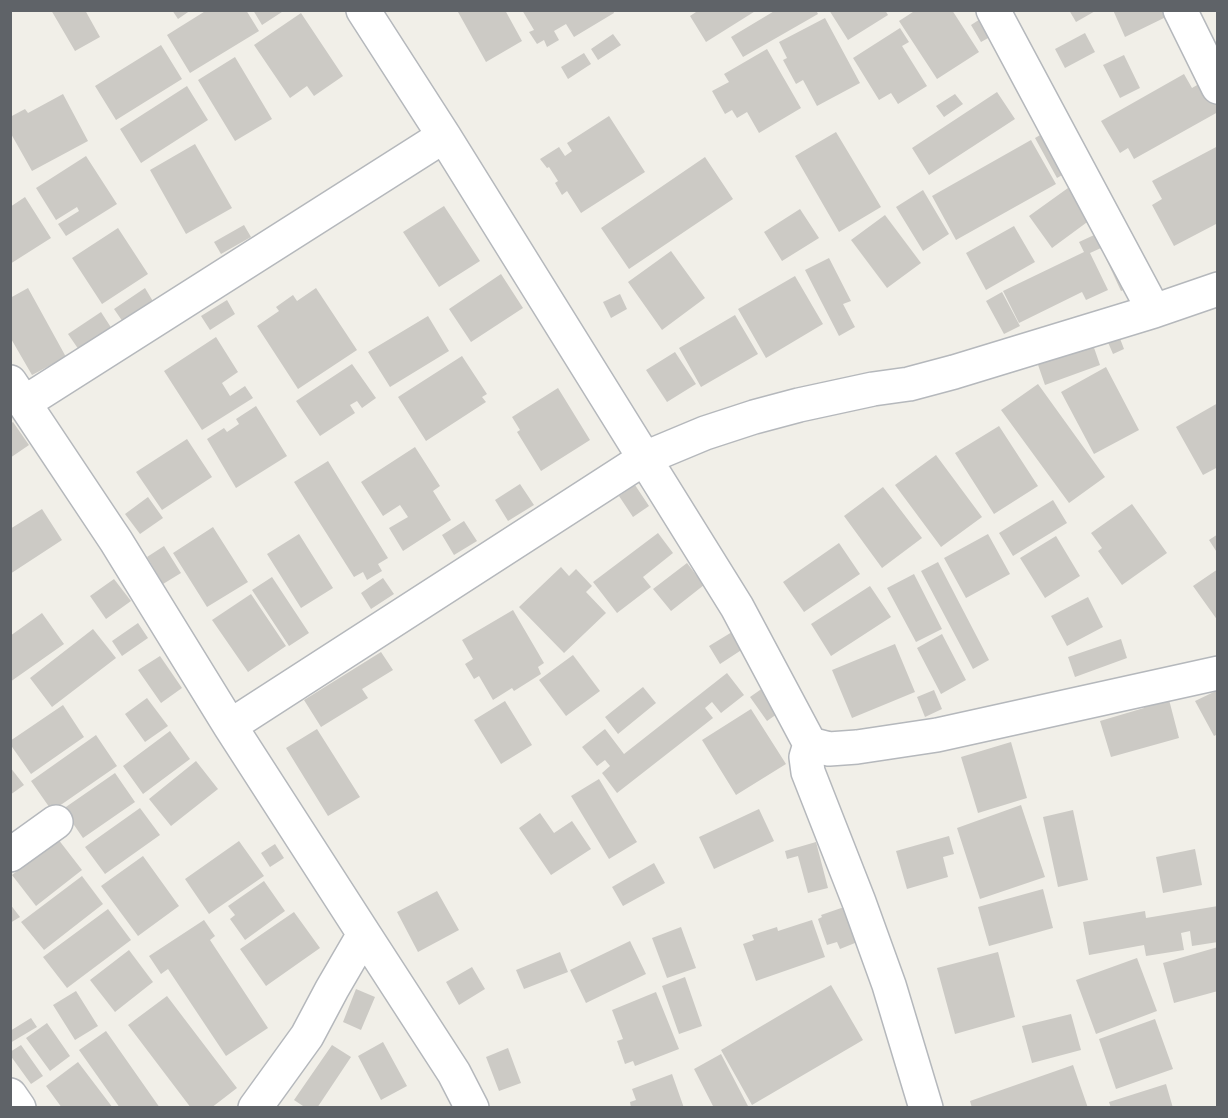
<!DOCTYPE html>
<html>
<head>
<meta charset="utf-8">
<style>
	body { margin:0 }
	#map { position:relative; width:1228px; height:1118px; overflow:hidden; background:#f1efe8; font-family:Jost,sans-serif }
	canvas { display:block }
	.frame { position:absolute; inset:0; border:12px solid #5f6368; pointer-events:none }
</style>
</head>
<body>
<div id="map">
<canvas width="1228" height="1118"></canvas>
<div class="frame"></div>
</div>
<script>
const ctx = document.querySelector('canvas').getContext('2d');
ctx.lineJoin = 'round';
function fillPath(path, color) { ctx.fillStyle = color; ctx.fill(path, 'evenodd'); }
const poly = rows => new Path2D(rows.map(r => 'M' + r).join(''));
function strokePath(path, color, width, dash) { ctx.strokeStyle = color; ctx.lineWidth = width; ctx.lineCap = dash ? 'butt' : 'round'; ctx.setLineDash(dash || []); ctx.stroke(path); }
const building = poly([
	[51,10,85,10,100,37,75,51],
	[172,10,191,10,178,19],
	[207,10,246,10,259,31,190,73,167,35],
	[253,10,285,10,262,25],
	[461,10,505,10,522,41,486,62,458,12],
	[522,10,613,10,614,13,574,37,566,24,554,31,559,40,547,47,544,40,537,44,529,32,534,30],
	[699,10,757,10,706,42,690,16],
	[776,10,816,10,818,14,743,57,731,37],
	[829,10,885,10,888,15,848,40],
	[916,10,952,10,979,52,937,79,899,21],
	[1069,10,1097,10,1076,22],
	[1113,10,1163,10,1166,17,1125,37],
	[301,13,343,76,314,96,307,86,290,98,254,45],
	[988,14,999,32,981,42,971,25],
	[825,18,860,83,817,106,803,80,796,84,783,60,787,58,779,42],
	[900,28,909,42,902,46,927,86,898,104,891,93,879,100,853,58],
	[1085,33,1095,52,1065,68,1055,49],
	[613,34,621,45,598,60,591,49],
	[161,45,182,79,116,120,95,86],
	[767,49,801,108,759,133,747,112,737,118,732,110,725,114,712,91,729,82,724,74],
	[584,53,591,64,568,79,561,67],
	[1124,55,1140,88,1120,98,1103,65],
	[235,57,272,119,235,141,198,80],
	[1184,74,1192,88,1204,81,1218,104,1218,112,1134,159,1128,148,1120,153,1101,121],
	[187,86,208,120,141,163,120,129],
	[997,92,1015,119,929,175,912,148],
	[63,94,88,141,32,171,10,132,10,117,25,109,28,113],
	[955,94,963,104,944,117,936,106],
	[609,116,645,172,581,213,567,191,562,195,555,183,558,181,549,167,547,168,540,159,559,147,565,156,572,151,567,143],
	[1049,130,1071,170,1057,178,1035,138],
	[836,132,881,207,839,232,795,156],
	[1031,140,1056,184,956,240,932,196],
	[195,144,232,208,186,234,150,170],
	[1218,146,1218,223,1174,246,1152,205,1162,199,1152,181],
	[86,156,117,204,66,236,58,224,79,211,77,207,56,220,36,188],
	[705,157,733,199,629,269,601,228],
	[1068,188,1090,220,1052,248,1029,216],
	[923,190,949,234,923,251,896,207],
	[25,197,51,238,10,264,10,207],
	[444,206,480,261,439,287,403,232],
	[800,209,819,238,782,261,764,232],
	[885,215,921,263,887,288,851,240],
	[244,225,251,237,221,254,214,242],
	[1014,226,1035,262,986,290,966,253],
	[118,228,148,274,102,304,72,258],
	[1105,230,1132,286,1121,291,1101,248,1090,253,1108,290,1086,300,1082,292,1019,323,1003,291,1084,252,1079,242],
	[671,251,705,298,662,330,628,282],
	[829,258,851,301,843,304,855,327,839,336,805,270],
	[501,274,523,308,471,342,449,309],
	[795,276,823,324,766,358,738,309],
	[28,288,66,357,32,375,10,337,10,298],
	[145,288,154,303,123,322,114,309],
	[316,288,357,350,298,389,257,326,279,311,276,307,293,295,297,301],
	[1002,292,1020,326,1004,334,986,301],
	[620,294,627,309,611,318,603,302],
	[227,300,235,314,210,330,201,316],
	[101,312,112,329,79,350,68,334],
	[735,315,758,354,701,387,679,348],
	[428,316,449,351,390,387,368,352],
	[1116,328,1124,349,1113,354,1104,333],
	[216,337,238,372,222,383,230,396,245,386,253,398,202,430,164,371],
	[1091,339,1100,365,1045,385,1036,359],
	[675,352,696,384,667,402,646,370],
	[462,356,487,394,482,397,486,402,426,441,398,397],
	[352,364,376,398,362,408,357,401,350,405,355,413,320,436,296,401],
	[1106,367,1139,430,1094,454,1061,392],
	[1038,384,1105,477,1069,503,1001,410],
	[558,388,590,440,541,471,517,432,520,430,512,417],
	[1218,403,1218,467,1203,475,1176,427],
	[256,406,287,456,236,488,207,439,224,428,227,432,239,424,236,419],
	[13,422,29,445,10,458,10,424],
	[999,426,1038,486,994,514,955,453],
	[187,439,212,477,162,510,136,472],
	[415,447,440,486,433,491,451,520,403,551,389,528,408,517,400,505,383,516,361,482],
	[936,455,982,517,941,547,895,485],
	[328,461,388,558,378,564,382,571,367,580,363,572,354,577,294,482],
	[520,484,534,505,508,521,495,500],
	[635,485,649,506,633,517,619,496],
	[883,487,922,538,882,568,844,516],
	[148,497,163,518,140,534,125,514],
	[1053,500,1067,523,1013,556,999,533],
	[1132,504,1167,553,1122,585,1098,551,1102,548,1091,533],
	[42,509,62,540,10,574,10,529],
	[464,521,477,541,454,555,442,535],
	[213,527,248,582,207,607,173,553],
	[658,533,673,553,643,577,651,587,617,613,593,582],
	[299,534,333,588,301,608,267,554],
	[988,534,1010,574,966,598,944,558],
	[1218,534,1218,554,1209,540],
	[1056,536,1080,576,1045,598,1020,558],
	[839,543,860,574,804,612,783,582],
	[164,546,181,573,163,584,147,557],
	[938,562,989,660,973,669,921,571],
	[687,563,704,585,671,611,653,589],
	[561,567,569,576,576,569,592,586,586,592,606,613,564,653,519,607],
	[1218,569,1218,621,1193,586],
	[914,574,942,629,916,642,887,588],
	[272,577,309,633,289,646,252,590],
	[383,578,394,594,371,609,361,593],
	[114,579,131,601,106,619,90,596],
	[870,586,891,617,831,656,811,624],
	[251,594,286,646,248,672,212,620],
	[1088,597,1103,627,1067,646,1051,616],
	[513,610,544,663,538,667,541,674,514,691,512,688,493,700,479,676,474,679,465,664,473,659,462,640],
	[42,613,64,644,10,682,10,636],
	[138,623,148,638,122,656,112,641],
	[93,629,116,658,52,707,30,678],
	[732,632,743,649,720,664,709,646],
	[942,634,966,680,941,694,917,648],
	[1121,639,1127,658,1075,677,1068,657],
	[895,644,915,692,852,718,832,670],
	[381,652,393,670,362,689,368,698,321,727,304,700],
	[573,655,600,691,566,716,539,680],
	[160,656,182,688,161,703,138,670],
	[727,673,744,695,721,713,712,702,705,708,713,718,617,793,602,773,610,766,605,760,597,766,582,747,605,729,624,754],
	[770,683,787,707,767,721,750,697],
	[643,687,656,703,618,734,605,717],
	[934,690,942,709,925,717,917,697],
	[1218,690,1218,734,1214,736,1195,701],
	[1167,692,1179,738,1111,757,1100,721,1144,708,1141,699],
	[147,698,168,726,145,742,125,714],
	[505,701,532,745,501,764,474,720],
	[63,705,84,737,31,774,10,744,10,741],
	[751,709,786,764,736,795,702,740],
	[317,729,360,797,328,816,286,748],
	[170,731,190,759,143,794,123,766],
	[96,735,117,766,52,811,31,781],
	[1011,742,1027,798,978,813,961,757],
	[196,761,218,789,171,826,149,799],
	[10,767,24,785,10,795],
	[115,773,135,802,83,838,63,809],
	[599,779,637,842,609,859,571,796],
	[1021,805,1045,877,980,899,957,828],
	[140,808,160,835,105,874,85,847],
	[759,809,774,841,714,869,699,837],
	[1073,810,1088,880,1058,887,1043,817],
	[540,813,554,833,572,821,591,849,551,875,519,828],
	[949,836,954,854,943,857,948,877,907,889,896,851],
	[58,839,82,870,36,906,12,875],
	[239,841,264,876,209,914,185,879],
	[816,842,828,888,808,893,798,856,787,859,785,851],
	[275,844,284,858,270,867,261,853],
	[1195,849,1202,885,1163,893,1156,857],
	[143,856,179,906,138,936,101,886],
	[654,863,665,883,623,906,612,887],
	[82,876,103,904,44,950,21,922],
	[264,881,285,911,245,940,230,919,235,915,228,906],
	[1043,889,1053,928,989,946,978,907],
	[437,891,459,930,418,952,397,912],
	[10,904,20,917,10,923],
	[847,906,860,941,840,949,837,942,827,945,818,919,822,917,821,915],
	[1218,906,1218,942,1192,946,1190,931,1181,933,1184,950,1146,956,1144,945,1089,955,1083,922,1145,911,1146,918],
	[108,909,131,940,67,988,43,957],
	[294,912,320,948,266,986,240,949],
	[204,920,215,936,210,940,268,1028,226,1056,168,969,161,974,149,956],
	[812,920,825,957,756,981,743,944,754,940,752,935,777,927,778,931],
	[681,927,696,968,667,978,652,938],
	[630,941,646,974,586,1003,570,970],
	[1218,947,1218,991,1174,1003,1163,963],
	[129,950,153,982,115,1012,90,980],
	[560,952,568,972,524,989,516,970],
	[998,952,1015,1017,955,1034,937,968],
	[1137,958,1157,1011,1096,1034,1076,980],
	[472,967,485,989,459,1005,446,982],
	[685,977,702,1026,679,1034,662,986],
	[831,985,863,1040,752,1105,721,1050],
	[356,989,375,997,361,1030,343,1022],
	[76,991,98,1026,75,1040,53,1005],
	[656,992,679,1049,635,1066,633,1061,625,1064,617,1041,623,1039,612,1010],
	[167,996,237,1088,211,1108,191,1108,128,1025],
	[1071,1014,1081,1050,1032,1063,1022,1026],
	[31,1018,37,1027,10,1043,10,1031],
	[1155,1019,1173,1069,1116,1089,1099,1039],
	[47,1023,70,1056,50,1071,26,1038],
	[106,1031,160,1108,120,1108,79,1050],
	[383,1042,407,1086,381,1100,358,1056],
	[21,1045,43,1076,31,1084,10,1055,10,1052],
	[332,1045,351,1057,317,1108,306,1108,294,1100],
	[508,1048,521,1083,499,1091,486,1057],
	[721,1054,749,1108,714,1108,694,1069],
	[78,1062,113,1108,62,1108,46,1086],
	[1073,1065,1088,1108,972,1108,970,1101],
	[672,1074,684,1108,631,1108,630,1102,636,1100,632,1089],
	[1166,1084,1173,1108,1111,1108,1109,1102]
]);
const minor = poly([
	[363,10,444,136,737,607,810,744,829,749,857,747,937,735,1218,673],
	[993,10,1154,311],
	[1180,10,1218,87],
	[10,382,116,541,230,726,364,934,332,989,307,1036,255,1108],
	[24,403,444,136],
	[230,726,645,458,705,433,754,417,799,405,873,389,909,384,954,372,1154,311,1218,289],
	[810,744,806,757,808,772,859,902,889,985,926,1108],
	[10,855,56,822],
	[364,934,454,1073,472,1108],
	[10,1095,19,1108]
]);
fillPath(building, '#cccac5');
strokePath(minor, '#b5b8bc', 36);
strokePath(minor, '#fff', 33);
</script>
</body>
</html>
